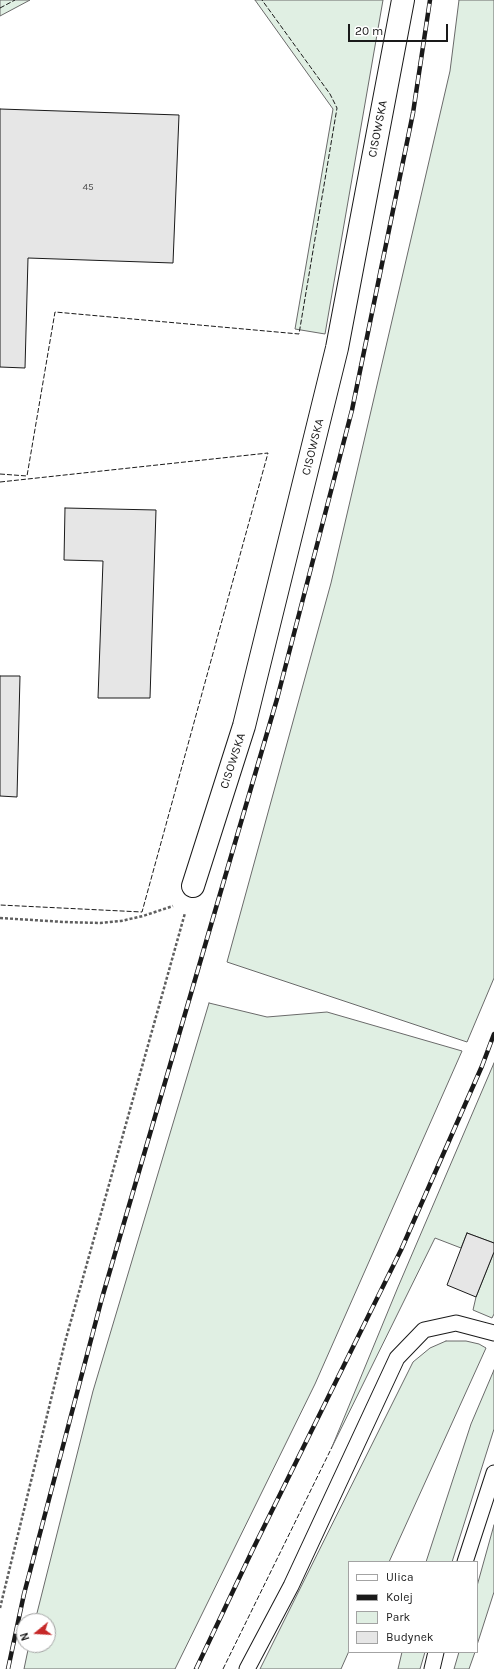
<!DOCTYPE html>
<html>
<head>
<meta charset="utf-8">
<style>
	body { margin:0 }
	#map { position:relative; width:494px; height:1669px; overflow:hidden; background:#fff; font-family:Karla,sans-serif }
	canvas { display:block }
	.legend { position:absolute; left:348px; top:1561px; width:130px; height:92px; box-sizing:border-box; background:#fff; border:1px solid #a3a3a3; margin:0; padding:5px 7px; list-style:none; font-size:12px; color:#1a1a1a }
	.legend li { display:flex; align-items:center; gap:8px; height:20px }
	.legend b { width:20px; border:1px solid #a3a3a3 }
	.north { position:absolute; left:16px; top:1613px; width:40px; height:40px; box-sizing:border-box; background:#fff; border:1px solid #a3a3a3; border-radius:50%; rotate:252deg; font-size:11px; font-weight:700; line-height:16px; text-align:center; color:#1a1a1a }
	.north::after { content:''; display:block; margin:auto; width:14px; height:18px; background:#c62828; clip-path:polygon(50% 0,100% 100%,50% 72%,0 100%) }
	.scale { position:absolute; left:348px; top:24px; width:100px; height:18px; box-sizing:border-box; border:2px solid #1a1a1a; border-top:0; padding-left:5px; font-size:12px; line-height:14px; white-space:nowrap; color:#1a1a1a; -webkit-text-stroke:3px #fff; paint-order:stroke }
</style>
</head>
<body>
<div id="map">
<canvas width="494" height="1669"></canvas>
<ul class="legend">
<li><b style="height:5px;background:#fff"></b>Ulica</li>
<li><b style="height:5px;background:#1a1a1a"></b>Kolej</li>
<li><b style="height:11px;background:#e0efe3"></b>Park</li>
<li><b style="height:11px;background:#e6e6e6"></b>Budynek</li>
</ul>
<div class="north">N</div>
<div class="scale">20 m</div>
</div>
<script>
const ctx = document.querySelector('canvas').getContext('2d');
ctx.lineJoin = 'round';
function fillPath(path, color) { ctx.fillStyle = color; ctx.fill(path, 'evenodd'); }
const poly = rows => new Path2D(rows.map(r => 'M' + r).join(''));
function strokePath(path, color, width, dash) { ctx.strokeStyle = color; ctx.lineWidth = width; ctx.lineCap = dash ? 'butt' : 'round'; ctx.setLineDash(dash || []); ctx.stroke(path); }
function write(font, color, halo, rows, align = 'center') {
  ctx.font = font + ' Karla,sans-serif'; ctx.lineWidth = 3; ctx.setLineDash([]); ctx.textBaseline = 'middle'; ctx.strokeStyle = halo; ctx.fillStyle = color; for (const [text, x, y, turn = 0] of rows) {
    ctx.save(); ctx.translate(x, y); ctx.rotate((+turn || 0) * Math.PI / 180); ctx.textAlign = isNaN(turn) ? turn : align; if (halo) ctx.strokeText(text, 0, 0); ctx.fillText(text, 0, 0); ctx.restore();
  }
}
const green = poly([
	[0,0,30,0,0,16,0,0],
	[255,0,383,0,325,334,295,329,333,109,255,0],
	[459,0,494,0,494,978,467,1042,227,962,331,583,450,71,459,0],
	[209,1003,267,1017,327,1012,462,1051,315,1384,175,1669,24,1669,29,1645,48,1645,48,1621,35,1621,93,1391,209,1003],
	[494,1063,494,1243,467,1233,461,1248,435,1238,332,1447,398,1287,494,1063],
	[494,1252,494,1314,492,1318,473,1310,476,1297,494,1252],
	[446,1341,466,1341,479,1344,486,1348,389,1562,349,1562,349,1651,341,1669,260,1669,413,1362,430,1348,446,1341],
	[494,1370,494,1429,452,1562,426,1562,471,1424,494,1370],
	[494,1525,494,1592,477,1645,477,1586,494,1525],
	[402,1652,425,1652,420,1669,398,1669,402,1652],
	[459,1652,475,1652,469,1669,454,1669,459,1652]
]);
const building = poly([
	[0,109,179,115,173,263,28,258,25,368,0,367,0,109],
	[65,508,156,510,150,698,98,698,103,561,64,560,65,508],
	[0,676,20,676,17,797,0,796,0,676],
	[467,1233,494,1243,494,1252,476,1297,447,1285,467,1233]
]);
const path = poly([
	[0,918,64,922,100,923,121,921,143,916,173,906],
	[0,1608,65,1342,185,913]
]);
const lane = poly([
	[465,1562,494,1473],
	[247,1669,291,1586,397,1358,424,1330,456,1323,494,1333],
	[432,1669,436,1652]
]);
const street = poly([
	[193,886,244,726,337,348,403,0]
]);
const rail = poly([
	[8,1669,24,1594,102,1298,277,699,352,410,413,113,430,0],
	[196,1669,253,1549,401,1250,482,1066,494,1034]
]);
const fence = poly([
	[0,8,15,0],
	[0,474,27,476,55,312,299,334,337,108,330,94,262,0],
	[0,482,268,453,142,912,0,905],
	[223,1669,332,1447]
]);
const numberNames = [
	["45",88,187]
];
const streetNames = [
	["CISOWSKA",378,129,-79],
	["CISOWSKA",313,447,-76],
	["CISOWSKA",233,761,-72]
];
fillPath(green, '#e0efe3');
strokePath(green, '#6a6a6a', 1);
fillPath(building, '#e6e6e6');
strokePath(building, '#1a1a1a', 1);
strokePath(lane, '#1a1a1a', 17);
strokePath(street, '#1a1a1a', 24);
strokePath(path, '#5f5f5f', 2.5, [3, 2]);
strokePath(lane, '#fff', 15);
strokePath(street, '#fff', 22);
strokePath(rail, '#1a1a1a', 4.5);
strokePath(rail, '#fff', 3, [9]);
strokePath(fence, '#1a1a1a', 1, [5, 2]);
write('10px', '#4d4d4d', null, numberNames);
write('12px', '#1a1a1a', '#fff', streetNames);
</script>
</body>
</html>
